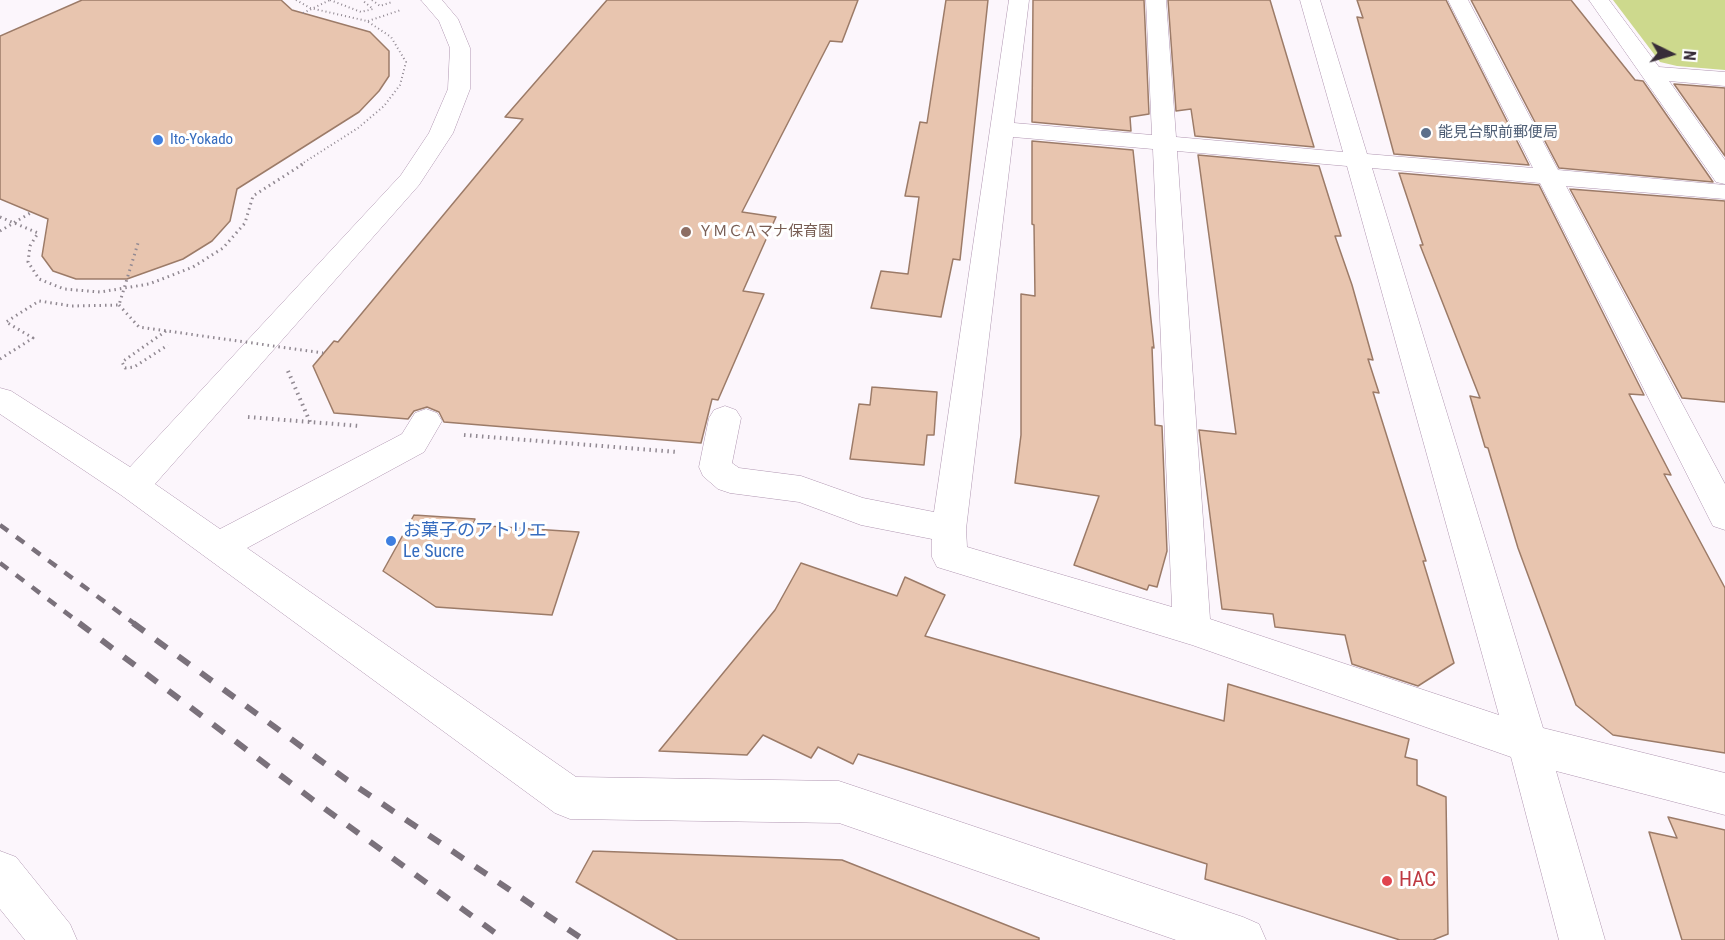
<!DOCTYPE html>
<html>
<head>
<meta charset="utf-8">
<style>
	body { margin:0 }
	#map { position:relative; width:1725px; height:940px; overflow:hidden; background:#fcf6fc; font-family:"Roboto Condensed",sans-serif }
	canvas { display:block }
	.north { position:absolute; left:1641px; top:24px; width:60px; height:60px; -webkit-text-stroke:4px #fff; paint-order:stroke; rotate:95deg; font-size:16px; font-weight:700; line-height:24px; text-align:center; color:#372c38 }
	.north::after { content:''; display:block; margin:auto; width:21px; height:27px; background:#372c38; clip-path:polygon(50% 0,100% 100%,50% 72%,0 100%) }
</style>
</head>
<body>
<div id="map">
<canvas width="1725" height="940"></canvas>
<div class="north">N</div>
</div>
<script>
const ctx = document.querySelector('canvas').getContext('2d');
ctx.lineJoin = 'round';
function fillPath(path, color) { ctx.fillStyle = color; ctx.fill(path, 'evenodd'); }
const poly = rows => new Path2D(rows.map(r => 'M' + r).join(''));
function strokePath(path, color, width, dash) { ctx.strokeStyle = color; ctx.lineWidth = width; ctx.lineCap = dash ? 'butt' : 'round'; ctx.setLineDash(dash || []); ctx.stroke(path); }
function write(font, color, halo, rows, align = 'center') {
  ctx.font = font + ' "Roboto Condensed","Noto Sans JP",sans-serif'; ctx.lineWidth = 6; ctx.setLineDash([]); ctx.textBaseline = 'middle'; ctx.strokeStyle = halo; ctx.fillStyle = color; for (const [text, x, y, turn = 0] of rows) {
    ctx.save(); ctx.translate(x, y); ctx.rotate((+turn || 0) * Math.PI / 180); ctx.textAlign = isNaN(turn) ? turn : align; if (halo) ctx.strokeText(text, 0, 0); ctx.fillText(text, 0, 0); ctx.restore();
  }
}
const green = poly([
	[1613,0,1725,0,1725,70,1677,66,1660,62]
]);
const building = poly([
	[82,0,281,0,292,10,370,32,389,51,389,76,379,91,359,112,237,189,230,221,212,241,183,259,127,279,76,279,53,271,42,256,48,219,0,199,0,36,82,0],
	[607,0,858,0,842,42,830,41,742,212,776,217,743,291,764,294,718,400,712,399,701,443,444,422,439,412,427,407,414,411,408,419,334,413,313,366,334,341,338,342,523,119,505,117,607,0],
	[946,0,988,0,960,260,953,259,941,317,871,308,881,271,908,274,919,197,905,196,920,122,927,123,946,0],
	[1033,0,1144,0,1149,114,1130,117,1131,131,1032,122,1033,0],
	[1168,0,1270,0,1314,147,1195,136,1191,109,1176,111,1168,0],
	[1357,0,1446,0,1529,165,1394,154,1357,17,1363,18,1357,0],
	[1471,0,1571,0,1635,80,1643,81,1713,182,1559,168,1471,0],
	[1674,84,1725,88,1725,156,1674,84],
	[1032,141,1133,150,1154,348,1152,347,1155,425,1162,426,1167,551,1157,587,1149,585,1147,590,1074,565,1099,496,1015,483,1021,435,1021,294,1035,296,1034,225,1032,224,1032,141],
	[1198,155,1319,166,1341,236,1335,236,1352,285,1373,360,1368,359,1379,393,1373,392,1426,561,1423,561,1454,663,1418,686,1352,664,1345,635,1275,627,1273,614,1222,609,1199,430,1236,434,1198,155],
	[1399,173,1539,185,1644,395,1629,394,1671,475,1664,474,1725,588,1725,753,1613,735,1576,705,1518,548,1488,448,1485,447,1470,396,1480,398,1420,245,1423,245,1399,173],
	[1570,189,1725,201,1725,402,1682,398,1570,189],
	[872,387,937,392,934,435,927,435,924,465,850,459,859,404,870,405,872,387],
	[414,515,475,519,473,525,579,532,552,615,436,607,383,571,414,515],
	[801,563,897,596,905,577,945,595,925,636,1224,721,1228,684,1409,739,1405,757,1417,760,1417,785,1446,797,1448,934,1433,940,1400,940,1205,879,1207,864,858,754,853,764,818,747,811,758,763,735,747,755,659,751,775,610,801,563],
	[1668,817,1725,830,1725,940,1682,940,1649,832,1677,838,1668,817],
	[593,851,842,860,1039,938,1039,940,678,940,576,882,593,851]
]);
const pathFar2 = poly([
	[296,0,310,8,367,21,391,37,406,62,400,85,384,106,358,128,300,165],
	[330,0,361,12,373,9,362,0],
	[372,0,380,6,392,2],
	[303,13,330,0],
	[368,21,401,10]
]);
const pathFar1 = poly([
	[0,217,38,233,30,246,28,262,39,279,64,289,100,292,149,284,193,267,223,248,245,223,253,196,303,164],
	[0,231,32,212],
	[166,331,122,362,125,368,134,367,168,345],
	[0,359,33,338,6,322,39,301,72,306,119,305,138,243]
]);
const path = poly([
	[288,371,310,422],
	[248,417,360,426],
	[464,435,677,452]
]);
const minor = poly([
	[421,0,442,0,458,19,470,48,470,89,453,133,419,185,155,484,220,529,402,434,415,413,426,409,437,413,442,421,424,452,247,548,576,777,839,781,1243,917,1259,924,1266,940,1176,940,839,823,570,819,555,813,121,495,0,414,0,388,11,391,130,467,401,175,429,133,448,89,450,48,439,21,421,0],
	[1009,0,1029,0,1014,123,1152,135,1146,0,1166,0,1176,137,1343,152,1300,0,1320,0,1367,154,1533,168,1448,0,1468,0,1558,170,1725,185,1725,199,1566,186,1725,484,1725,530,1713,526,1540,183,1372,168,1543,728,1725,773,1725,815,1556,771,1605,940,1559,940,1511,757,1192,645,937,567,932,557,932,539,861,525,799,502,730,493,718,489,703,476,699,467,709,418,714,410,725,406,736,410,741,418,732,463,739,468,801,476,863,498,934,512,1009,0],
	[1013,137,1153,149,1172,607,967,547,966,529,1013,137],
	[1177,151,1347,166,1499,715,1210,619,1177,151],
	[1589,0,1609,0,1659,67,1725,72,1725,86,1669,81,1725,160,1725,184,1716,182,1589,0]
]);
const highway = poly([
	[0,851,16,857,70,924,77,940,25,940,0,909,0,851]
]);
const railFar1 = poly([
	[0,525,135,624],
	[0,563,81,624]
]);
const rail = poly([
	[79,623,317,803,505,940],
	[133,623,347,780,584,940]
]);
const pathBridge = poly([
	[119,305,139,327,323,353]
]);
const markers = [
	[1426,133,6,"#5c6f8a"],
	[158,140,6,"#3f7fe0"],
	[686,232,6,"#8d6e63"],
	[391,541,6,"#3f7fe0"],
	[1387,881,6,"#e0444e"]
];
const farServicenames = [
	["能見台駅前郵便局",1438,133]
];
const farShopnames = [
	["Ito-Yokado",170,140]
];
const farEducationnames = [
	["ＹＭＣＡマナ保育園",698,232]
];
const shopNames = [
	["お菓子のアトリエ",403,531],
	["Le Sucre",403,552]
];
const nearHealthnames = [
	["HAC",1399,881]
];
fillPath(green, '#cdd98d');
fillPath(building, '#e8c5af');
strokePath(building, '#9c7b68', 1.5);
strokePath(minor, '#b096b1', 1);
strokePath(highway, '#b096b1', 1);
strokePath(pathFar2, '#918992', 2, [1, 3]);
strokePath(pathFar1, '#918992', 3, [1.5, 4]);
strokePath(path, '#918992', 4, [1.5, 4.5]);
fillPath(minor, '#fff');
fillPath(highway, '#fff');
strokePath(railFar1, '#7a717b', 4.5, [10, 10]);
strokePath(rail, '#7a717b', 6, [14, 14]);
strokePath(pathBridge, '#918992', 3, [1.5, 4]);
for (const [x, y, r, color] of markers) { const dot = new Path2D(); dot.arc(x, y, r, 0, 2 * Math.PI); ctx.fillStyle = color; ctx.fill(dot); strokePath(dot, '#fff', 2); }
write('15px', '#4e5e75', '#fff', farServicenames, 'left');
write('15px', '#366cbe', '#fff', farShopnames, 'left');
write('15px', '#785e54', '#fff', farEducationnames, 'left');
write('18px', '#366cbe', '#fff', shopNames, 'left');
write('21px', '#be3a42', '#fff', nearHealthnames, 'left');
</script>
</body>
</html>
